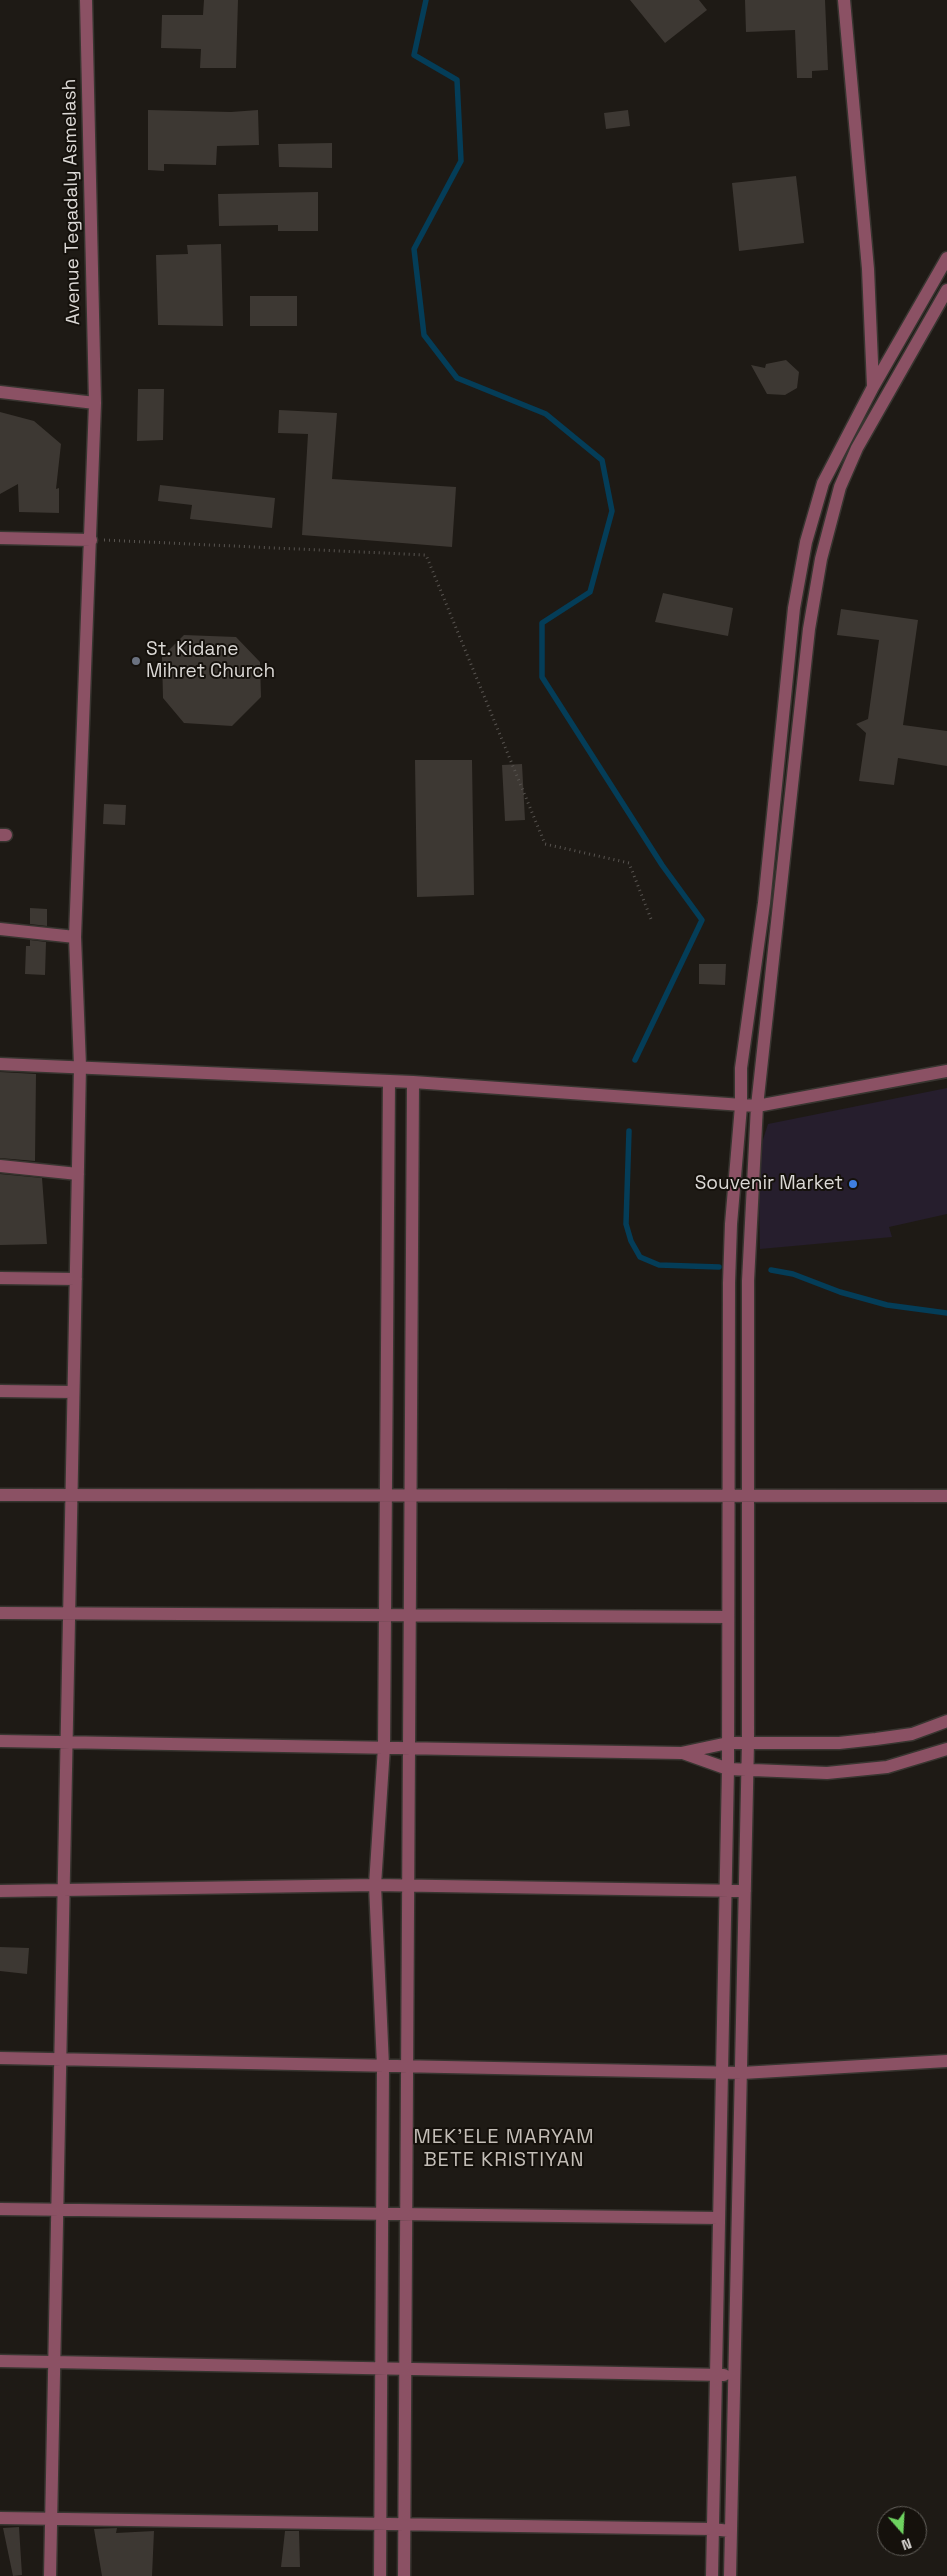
<!DOCTYPE html>
<html>
<head>
<meta charset="utf-8">
<style>
	body { margin:0 }
	#map { position:relative; width:947px; height:2576px; overflow:hidden; background:#1e1a15; font-family:"Space Grotesk",sans-serif }
	canvas { display:block }
	.north { position:absolute; left:877px; top:2506px; width:50px; height:50px; box-sizing:border-box; background:#15110c; border:1px solid #64615c; border-radius:50%; rotate:161deg; font-size:14px; font-weight:700; line-height:20px; text-align:center; color:#dbd8d5 }
	.north::after { content:''; display:block; margin:auto; width:18px; height:22px; background:#6ed360; clip-path:polygon(50% 0,100% 100%,50% 72%,0 100%) }
</style>
</head>
<body>
<div id="map">
<canvas width="947" height="2576"></canvas>
<div class="north">N</div>
</div>
<script>
const ctx = document.querySelector('canvas').getContext('2d');
ctx.lineJoin = 'round';
function fillPath(path, color) { ctx.fillStyle = color; ctx.fill(path, 'evenodd'); }
const poly = rows => new Path2D(rows.map(r => 'M' + r).join(''));
function strokePath(path, color, width, dash) { ctx.strokeStyle = color; ctx.lineWidth = width; ctx.lineCap = dash ? 'butt' : 'round'; ctx.setLineDash(dash || []); ctx.stroke(path); }
function write(font, color, halo, rows, align = 'center') {
  ctx.font = font + ' "Space Grotesk",sans-serif'; ctx.lineWidth = 4; ctx.setLineDash([]); ctx.textBaseline = 'middle'; ctx.strokeStyle = halo; ctx.fillStyle = color; for (const [text, x, y, turn = 0] of rows) {
    ctx.save(); ctx.translate(x, y); ctx.rotate((+turn || 0) * Math.PI / 180); ctx.textAlign = isNaN(turn) ? turn : align; if (halo) ctx.strokeText(text, 0, 0); ctx.fillText(text, 0, 0); ctx.restore();
  }
}
const commercial = poly([
	[947,1088,947,1214,889,1227,892,1237,760,1249,758,1155,768,1124]
]);
const stream = poly([
	[426,0,414,55,457,80,461,161,414,249,424,335,457,378,546,414,602,460,612,511,590,592,542,623,542,677,662,865,702,920,635,1060],
	[629,1131,626,1224,631,1241,640,1257,659,1265,719,1267],
	[771,1270,793,1274,840,1292,887,1305,947,1313]
]);
const building = poly([
	[204,0,238,0,236,68,200,68,201,49,161,48,162,15,203,15],
	[630,0,699,0,707,10,665,43],
	[745,0,825,0,828,70,812,71,812,78,797,78,795,30,746,32],
	[148,110,231,112,258,110,259,145,217,146,216,165,164,164,164,171,148,170],
	[628,110,630,126,606,129,604,113],
	[332,143,332,168,279,167,278,144],
	[796,176,804,243,739,251,732,183],
	[318,192,318,231,278,231,278,225,219,226,218,194],
	[221,244,223,326,158,325,156,255,188,254,187,245],
	[250,296,297,296,297,326,250,326],
	[786,360,799,372,797,388,785,395,767,394,751,365,765,368,766,364],
	[138,389,164,389,163,440,137,441],
	[279,410,337,413,332,479,456,487,452,547,302,535,308,434,278,433],
	[0,412,34,421,61,444,56,489,59,488,59,513,19,512,18,484,0,494],
	[160,485,275,498,272,528,190,519,192,505,158,501],
	[663,593,733,608,728,636,655,622],
	[841,609,918,620,903,725,947,731,947,766,898,758,894,785,859,781,866,733,856,724,868,719,879,640,837,635],
	[184,635,236,637,260,662,261,697,232,726,184,723,163,698,162,657],
	[415,760,472,760,474,895,417,897],
	[522,764,525,820,505,821,502,765],
	[104,804,126,805,125,825,103,824],
	[30,908,47,909,47,926,30,924],
	[30,940,46,942,45,975,25,974,26,946,30,946],
	[699,964,726,964,725,985,699,984],
	[0,1072,36,1074,35,1161,0,1158],
	[0,1174,42,1178,47,1244,0,1245],
	[0,1947,29,1948,27,1974,0,1971],
	[19,2527,22,2575,13,2576,3,2528],
	[117,2528,116,2533,154,2531,152,2576,102,2576,94,2529],
	[285,2531,299,2531,300,2567,281,2567]
]);
const path = poly([
	[104,540,426,555,545,844,629,863,651,919]
]);
const minor = poly([
	[844,0,868,269,873,386],
	[0,392,95,403],
	[0,538,91,540],
	[0,835,6,835],
	[0,929,75,937],
	[0,1064,413,1082,757,1106,947,1071],
	[0,1166,78,1174],
	[0,1278,76,1279],
	[0,1391,73,1392],
	[0,1495,947,1496],
	[0,1613,728,1617],
	[0,1741,681,1753,728,1743,839,1743,876,1739,912,1734,947,1721],
	[683,1753,728,1769,827,1773,887,1767,947,1749],
	[0,1891,375,1885,745,1891],
	[0,2058,742,2073,947,2061],
	[0,2209,719,2218],
	[0,2361,724,2375],
	[0,2518,712,2529,730,2531],
	[50,2576,80,1066,75,937,95,403,86,0],
	[380,2576,383,2066,375,1885,384,1747,389,1081],
	[404,2576,413,1082],
	[712,2576,728,1769,729,1283,731,1224,741,1106,741,1068,764,903,794,608,806,542,823,483,873,387,947,258],
	[730,2576,748,1742,748,1281,757,1106,809,629,821,559,840,487,857,448,947,290]
]);
const markers = [
	[136,661,5,"#6b7280"],
	[853,1184,5,"#3f7fe0"]
];
const streetNames = [
	["Avenue Tegadaly Asmelash",72,202,-91]
];
const poiNames = [
	["St. Kidane",146,650],
	["Mihret Church",146,672],
	["Souvenir Market",843,1184,"right"]
];
const neighbourhoodNames = [
	["MEK'ELE MARYAM",504,2138],
	["BETE KRISTIYAN",504,2161]
];
fillPath(commercial, '#261e2d');
strokePath(stream, '#043d58', 5.5);
fillPath(building, '#3d3833');
strokePath(minor, '#383530', 15);
strokePath(path, '#585450', 3, [1, 4]);
strokePath(minor, '#8b5164', 12);
for (const [x, y, r, color] of markers) { const dot = new Path2D(); dot.arc(x, y, r, 0, 2 * Math.PI); ctx.fillStyle = color; ctx.fill(dot); strokePath(dot, '#15110c', 2); }
write('19px', '#dbd8d5', '#15110c', streetNames);
write('19px', '#dbd8d5', '#15110c', poiNames, 'left');
ctx.letterSpacing = '1px';
write('20px', '#c4beb7', '#15110c', neighbourhoodNames);
ctx.letterSpacing = '0px';
</script>
</body>
</html>
